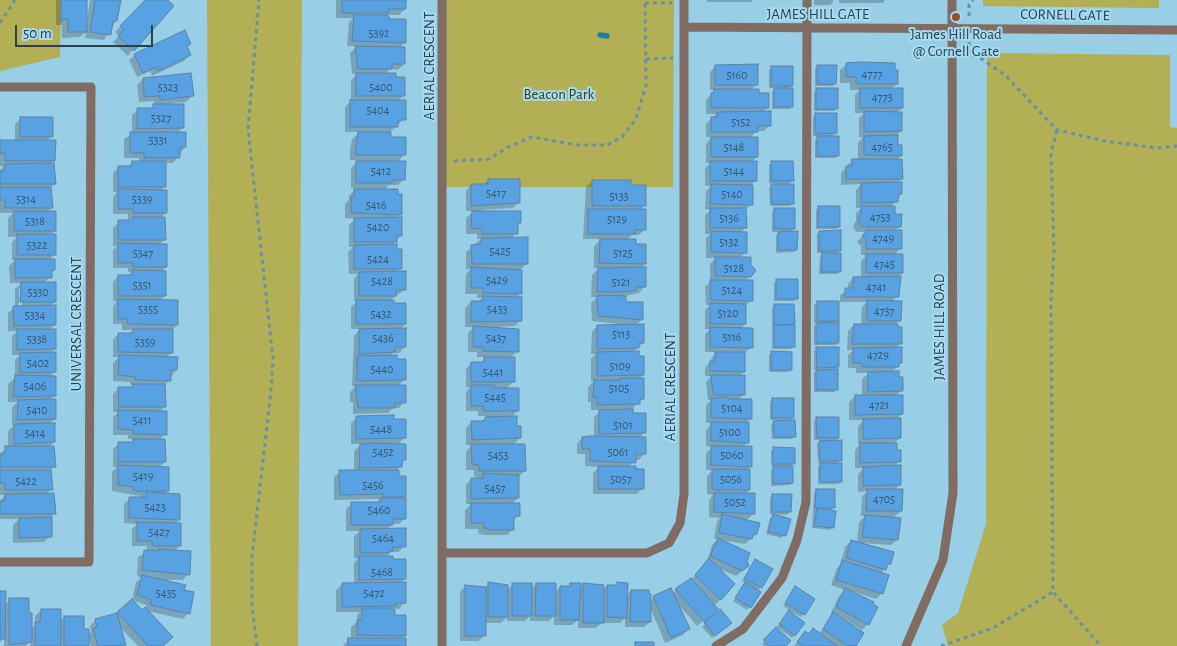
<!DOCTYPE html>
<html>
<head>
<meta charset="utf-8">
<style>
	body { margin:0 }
	#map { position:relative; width:1177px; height:646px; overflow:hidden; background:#98cee6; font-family:"Alegreya Sans",sans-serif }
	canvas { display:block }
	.scale { position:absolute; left:15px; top:25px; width:138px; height:22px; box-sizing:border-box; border:2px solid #2a404a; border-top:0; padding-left:6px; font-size:15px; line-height:18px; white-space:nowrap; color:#2a404a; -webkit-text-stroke:4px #a5dbf3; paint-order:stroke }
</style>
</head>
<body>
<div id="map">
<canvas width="1177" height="646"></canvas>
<div class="scale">50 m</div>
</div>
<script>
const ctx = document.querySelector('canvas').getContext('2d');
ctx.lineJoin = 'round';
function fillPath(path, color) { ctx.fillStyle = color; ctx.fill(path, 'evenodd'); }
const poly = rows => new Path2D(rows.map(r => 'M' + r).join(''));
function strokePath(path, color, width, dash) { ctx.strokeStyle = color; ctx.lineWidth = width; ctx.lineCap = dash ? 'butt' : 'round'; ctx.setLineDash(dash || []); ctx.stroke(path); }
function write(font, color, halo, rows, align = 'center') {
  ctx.font = font + ' "Alegreya Sans",sans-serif'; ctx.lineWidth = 4; ctx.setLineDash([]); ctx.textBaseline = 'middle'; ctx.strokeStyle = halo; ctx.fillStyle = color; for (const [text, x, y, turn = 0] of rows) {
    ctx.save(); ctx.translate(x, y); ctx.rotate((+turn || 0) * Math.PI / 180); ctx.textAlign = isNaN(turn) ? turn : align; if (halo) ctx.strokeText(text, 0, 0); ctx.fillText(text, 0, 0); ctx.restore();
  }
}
const green = poly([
	[0,0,61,0,60,57,0,71],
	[207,0,302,0,298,646,211,646],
	[444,0,674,0,673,187,444,187],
	[983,0,1159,0,1159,8,983,6],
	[987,53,1170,55,1170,127,1177,128,1177,646,948,646,942,625,958,613,986,524]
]);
const shadow = poly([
	[56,0,86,0,87,20,90,0,119,0,116,21,104,40,85,38,86,32,80,37,62,38,62,25,56,25],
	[146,0,166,0,128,56,113,42,119,36,115,32],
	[336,0,405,0,405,9,399,15,388,15,388,20,405,42,400,48,404,64,398,70,390,69,385,74,404,95,398,101,404,119,390,132,390,138,404,155,397,162,404,179,398,185,389,185,384,190,401,214,396,218,401,235,391,246,401,268,397,272,404,290,389,301,405,324,399,330,405,347,399,353,393,353,389,357,405,379,398,386,404,402,399,408,393,408,388,413,353,414,353,402,350,402,350,392,356,386,352,386,354,336,360,329,351,329,351,307,357,301,354,301,354,279,358,274,349,274,348,252,353,247,349,247,349,225,355,219,345,218,345,204,349,200,349,196,356,188,351,188,351,168,359,160,350,160,350,150,352,139,360,132,345,132,345,107,351,101,351,80,357,74,352,74,350,53,357,46,347,46,349,22,353,18,336,18],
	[707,0,753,0,751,2,707,2],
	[814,0,833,0,833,2,830,5,814,5],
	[839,0,885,0,883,3,839,3],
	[190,43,186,47,189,55,184,61,152,76,150,71,137,77,129,60,135,55],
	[846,65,897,84,891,89,902,108,896,113,901,131,896,136,896,147,901,155,897,160,902,178,897,184,901,194,891,207,900,226,895,231,900,249,894,255,902,273,896,278,897,296,892,302,900,320,896,324,896,328,900,344,895,349,901,363,892,372,901,391,896,396,902,414,896,419,900,438,893,444,899,461,894,467,900,485,894,490,901,511,893,518,897,540,891,545,861,543,885,569,880,574,882,593,876,599,851,591,868,624,862,630,843,618,862,634,855,646,794,646,800,639,813,629,819,634,833,614,831,613,839,596,845,590,831,585,837,568,841,563,845,547,851,541,857,543,859,522,865,516,861,516,862,497,867,491,858,492,858,474,864,468,855,468,855,450,860,444,858,444,858,426,864,420,849,420,849,402,855,396,862,396,862,379,869,373,856,373,856,368,848,368,848,355,853,350,847,350,848,331,854,325,861,325,862,307,867,302,840,302,840,295,848,289,848,284,853,278,861,278,861,261,867,255,861,255,861,246,857,242,866,232,856,232,853,226,856,221,856,213,861,208,856,208,856,190,861,184,841,185,841,173,852,160,858,160,858,143,863,137,859,137,859,118,864,113,855,113,855,95,860,90,850,90,850,83,840,83,840,70],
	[715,66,757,84,751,90,758,94,767,108,763,112,770,125,764,131,757,131,750,138,757,157,751,162,756,180,750,186,752,204,745,210,746,228,740,233,746,252,740,258,750,276,744,281,752,300,745,306,745,324,740,329,752,347,744,353,744,371,739,377,744,394,738,400,751,418,745,423,748,442,743,447,751,466,747,470,749,490,745,494,754,513,746,521,756,534,745,544,721,540,746,561,748,566,736,576,717,568,721,599,714,606,711,614,697,626,678,604,688,629,683,635,665,643,650,607,650,622,644,627,625,627,625,618,620,623,602,623,596,628,578,628,578,620,572,625,554,625,554,616,549,621,530,621,530,616,525,621,507,621,507,617,501,623,484,623,484,635,479,641,460,641,460,592,465,586,484,588,489,584,507,590,513,585,531,589,536,584,555,593,560,587,579,585,579,588,584,584,602,591,607,586,626,584,626,596,631,591,650,601,654,597,672,593,691,580,707,562,712,545,718,539,714,539,717,521,720,518,709,517,709,500,713,495,707,494,707,476,713,470,706,470,706,453,712,447,706,446,706,430,712,423,706,423,706,405,711,400,708,400,706,382,711,376,705,376,705,368,716,352,705,352,705,334,710,329,705,329,705,310,710,305,706,305,705,287,710,282,710,264,716,258,706,258,706,238,711,234,705,234,705,215,711,210,705,209,706,191,711,186,705,186,705,168,711,163,706,163,706,144,712,137,706,137,706,124,716,114,706,114,706,100,715,90,710,90,710,72],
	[817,66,835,83,833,86,815,86,815,69],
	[772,67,792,86,788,89,792,106,790,109,772,109,772,92,775,88,769,88,769,70],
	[143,79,192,96,186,102,172,103,183,127,177,134,185,147,173,163,165,163,165,186,160,191,166,213,160,218,164,218,164,240,159,245,166,267,161,272,165,296,160,301,177,325,172,330,172,352,166,358,176,370,164,387,164,407,159,412,165,434,159,440,165,462,158,468,168,491,165,494,179,519,175,524,180,545,174,552,188,574,183,580,160,580,183,591,188,613,183,619,147,611,162,646,138,646,118,625,124,646,91,646,89,639,88,646,30,646,30,642,26,646,4,646,4,638,0,642,0,592,5,605,10,599,27,614,31,629,35,625,35,616,41,610,60,621,64,617,88,635,91,632,90,626,96,620,116,615,132,601,142,611,146,608,146,605,132,600,136,582,141,578,137,576,138,557,147,552,147,546,132,546,132,529,137,524,124,523,124,504,130,498,140,498,140,496,112,491,112,472,117,467,113,467,113,449,119,443,131,443,134,439,128,439,128,435,113,435,113,417,118,412,113,412,113,394,119,388,130,388,133,385,130,385,130,382,113,381,113,363,119,357,113,357,113,340,118,334,129,334,133,330,122,330,122,324,113,324,113,306,117,301,113,301,113,282,118,276,128,276,132,273,128,272,128,268,113,268,113,250,117,246,113,246,113,228,119,222,130,222,133,219,128,219,128,214,113,214,113,197,117,192,113,192,113,173,118,168,127,167,133,162,139,162,139,158,124,158,124,139,132,134,132,115,138,110,149,110,155,105,154,101,139,102,137,85],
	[816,90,837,108,834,111,814,111,814,92],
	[816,114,836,133,832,137,838,156,835,158,815,158,815,140,819,136,813,136,813,117],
	[21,118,52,136,47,141,53,160,49,165,55,184,50,188,51,208,46,213,55,231,50,236,55,254,49,260,54,270,44,284,55,302,50,306,55,325,49,330,55,349,49,354,55,372,49,377,55,395,50,400,55,419,49,424,54,442,48,448,55,454,55,466,50,471,51,489,46,495,55,513,50,518,50,536,44,542,13,543,13,525,19,519,0,519,0,501,5,495,0,495,0,453,8,448,8,431,14,425,12,425,12,407,18,402,8,402,8,384,15,378,15,360,20,355,12,355,12,336,17,331,8,331,8,313,15,307,15,289,22,283,10,283,9,266,15,260,12,260,12,242,17,237,8,237,8,218,13,213,0,213,0,170,4,166,0,166,0,141,15,141,15,124],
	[19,288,22,288,22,308,19,308],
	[772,162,792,181,788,185,792,204,790,206,770,206,769,188,774,183,769,183,769,165],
	[488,180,519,202,513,208,481,210,481,212,520,223,516,227,516,233,511,239,526,264,519,271,521,293,516,298,521,320,515,326,497,327,518,351,510,358,514,381,506,389,518,410,511,418,520,438,512,446,525,471,519,476,518,498,512,504,518,516,513,521,513,529,507,535,484,535,479,534,478,529,465,529,465,510,471,504,466,504,466,485,471,479,481,479,474,476,474,470,466,470,466,451,472,445,466,445,466,428,472,422,481,422,487,416,478,416,478,411,466,411,466,392,470,387,466,387,466,369,471,363,480,363,486,357,477,357,477,352,468,352,468,333,474,327,465,327,465,308,471,302,478,302,482,298,477,298,477,294,465,294,466,274,471,269,466,269,466,252,481,239,477,239,477,234,466,234,466,218,474,211,466,211,466,191,471,185,483,185],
	[592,181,629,186,645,205,640,210,645,229,639,235,632,235,627,240,634,245,645,245,645,264,640,269,644,287,639,293,625,296,625,304,642,319,636,325,643,343,633,352,643,375,638,380,643,398,632,409,632,414,645,432,639,438,644,454,639,460,634,460,629,467,642,489,637,494,593,494,593,473,599,467,585,466,585,454,577,454,577,444,582,438,594,438,594,417,601,410,591,410,591,402,588,402,588,387,594,381,591,381,591,359,596,354,591,354,592,332,597,326,619,326,619,324,592,321,591,303,597,297,591,297,592,275,599,268,594,268,594,246,601,239,583,239,586,187],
	[818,208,839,226,836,229,816,229,816,210],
	[775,209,794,229,790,233,796,250,794,252,776,253,776,235,780,232,772,232,772,212],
	[820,232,840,250,836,254,840,271,837,274,819,274,820,257,823,253,817,253,817,234],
	[777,280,797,299,794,301,774,301,774,283],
	[817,302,838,321,835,324,838,342,836,345,814,345,814,327,817,323,814,323,814,305],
	[774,305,794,324,791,326,794,346,791,349,772,349,772,308],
	[817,348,837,367,834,371,837,389,834,392,814,392,814,373,818,370,814,370,814,351],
	[771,353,791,370,788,372,769,372,769,355],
	[773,399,793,417,789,422,795,436,792,439,772,439,771,425,776,420,770,420,770,402],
	[357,417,393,420,404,438,397,445,404,459,398,470,398,478,404,497,401,500,405,518,399,524,392,524,386,530,404,546,399,552,391,552,386,557,392,561,405,578,400,584,404,603,399,609,394,609,394,616,404,635,401,639,404,646,343,646,348,639,351,639,351,627,357,622,357,615,360,612,336,612,336,590,342,584,354,584,354,563,358,558,354,558,354,536,360,531,346,531,346,509,352,503,378,503,378,499,334,500,334,477,340,472,354,472,354,451,362,444,351,444,351,423],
	[817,418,838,438,834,442,840,460,837,464,841,482,838,484,818,484,818,467,821,463,818,463,817,444,821,440,814,440,814,421],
	[773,449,793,463,789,467,792,483,790,485,771,486,771,470,775,466,771,466,771,451],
	[816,490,834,508,830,511,832,528,830,530,812,528,814,493],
	[773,495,790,512,787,515,770,514,770,498],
	[774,515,789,519,782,538,766,534,770,518],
	[755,561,771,569,747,610,733,601,746,583,742,581],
	[793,590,814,599,801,617,783,606],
	[720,611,730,622,712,638,702,627],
	[786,614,804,623,792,638,777,627],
	[776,629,784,646,764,646,762,644]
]);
const stream = poly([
	[600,35,607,36]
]);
const building = poly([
	[61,0,87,0,87,32,68,32,68,19,61,20,61,0],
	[95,0,121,0,117,21,113,21,111,35,90,32,95,0],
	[145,0,168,0,174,6,134,51,118,36,124,29,120,26,145,0],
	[342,0,406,0,406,9,389,9,389,13,342,13,342,0],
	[354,15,385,15,389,16,389,19,406,19,406,43,352,41,354,15],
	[185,30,191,44,187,46,191,55,158,71,156,67,143,73,134,54,185,30],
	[355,46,405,47,405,64,392,64,392,69,358,69,355,46],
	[861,62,895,63,895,70,898,70,898,84,856,84,856,77,846,77,846,63,861,62],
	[758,64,758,85,715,85,715,65,758,64],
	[817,65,837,65,836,84,817,84,817,65],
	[771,66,793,66,793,86,771,86,771,66],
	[191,73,194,96,160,100,160,96,144,97,143,78,191,73],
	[356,73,396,73,396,77,405,77,405,96,356,96,356,73],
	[774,88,793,88,793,107,774,107,774,88],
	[816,88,838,88,838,109,816,109,816,88],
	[860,88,903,88,903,108,860,108,860,88],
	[714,89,759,89,759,93,769,93,769,108,711,108,711,93,714,93,714,89],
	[350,100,406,100,406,120,398,120,398,127,350,127,350,100],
	[153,104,184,104,184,128,137,129,137,108,153,108,153,104],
	[771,111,771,126,758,126,758,132,711,132,711,117,717,117,717,112,771,111],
	[864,111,902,112,902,131,864,132,864,111],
	[815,113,837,113,837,133,815,134,815,113],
	[20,117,53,117,53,137,20,137,20,117],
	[130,132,186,132,186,147,180,147,180,158,144,158,144,153,130,153,130,132],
	[358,132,391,132,391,137,406,137,406,155,355,155,358,132],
	[898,135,898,145,902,145,902,156,864,155,864,136,898,135],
	[817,136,839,136,839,156,817,156,817,136],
	[711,137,758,137,758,157,711,157,711,137],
	[0,140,56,140,55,161,5,161,5,153,0,153,0,140],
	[852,159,902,159,903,179,846,179,846,166,852,166,852,159],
	[132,161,166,161,166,187,118,187,118,166,132,166,132,161],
	[356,161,406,161,405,180,393,180,393,183,356,183,356,161],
	[710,161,757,161,757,181,710,181,710,161],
	[771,161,793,161,794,181,771,181,771,161],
	[54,163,56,184,0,184,0,171,5,171,5,164,54,163],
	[488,179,520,179,520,203,471,206,471,184,488,184,488,179],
	[592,180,631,180,631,185,646,185,646,206,592,206,592,180],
	[902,182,902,194,899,194,898,202,861,203,861,183,902,182],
	[711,184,753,185,753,205,710,204,711,184],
	[771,184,794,184,794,204,772,204,771,184],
	[0,187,51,187,53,208,5,208,5,200,0,200,0,187],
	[118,189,167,190,167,213,133,213,133,209,118,209,118,189],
	[354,189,398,189,398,194,402,194,402,215,351,213,351,197,354,197,354,189],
	[818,206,840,206,840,227,818,227,818,206],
	[861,206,895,206,895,214,902,214,901,227,862,227,858,219,861,214,861,206],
	[710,208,746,208,747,228,710,228,710,208],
	[774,208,795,208,795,229,774,229,774,208],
	[588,209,646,209,646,230,635,230,635,234,588,234,588,209],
	[14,211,56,211,56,231,14,231,14,211],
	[472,211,521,211,521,223,518,223,518,234,482,234,482,229,471,228,472,211],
	[133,217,165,217,166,240,118,240,118,220,133,220,133,217],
	[402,217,402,236,397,236,397,242,354,242,354,218,402,217],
	[841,230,841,251,819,251,819,231,841,230],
	[867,230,902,230,902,249,866,249,866,240,862,236,867,230],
	[711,231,747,232,747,253,711,252,711,231],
	[798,231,797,250,778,250,778,232,798,231],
	[17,234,56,234,56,255,17,255,17,234],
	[528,237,528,264,472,264,471,245,481,244,481,238,528,237],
	[600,239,636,239,636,244,646,244,646,264,599,263,600,239],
	[118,243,167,244,167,267,133,267,133,263,118,263,118,243],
	[397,244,397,249,402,249,402,269,354,269,354,245,397,244],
	[822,253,841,253,841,272,821,272,822,253],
	[866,254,903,254,903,273,866,273,866,254],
	[715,257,751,257,751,265,756,270,751,277,715,276,715,257],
	[15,259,55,259,55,270,52,270,52,278,15,278,15,259],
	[471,267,522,270,522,294,483,293,483,288,471,288,471,267],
	[646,267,646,287,636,287,636,290,628,292,597,292,598,268,646,267],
	[132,270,166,271,166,296,118,296,118,275,132,275,132,270],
	[406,271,406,290,396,290,396,296,359,296,359,272,406,271],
	[901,276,899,297,845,297,845,288,853,288,853,277,901,276],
	[776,279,798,279,798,299,776,299,776,279],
	[710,280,753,280,753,301,711,300,710,280],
	[21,282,56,282,56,302,20,302,21,282],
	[599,295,626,296,626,302,643,302,643,320,598,316,597,296,599,295],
	[483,296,522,297,522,321,471,322,471,301,483,301,483,296],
	[118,299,178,300,178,325,127,324,127,319,118,319,118,299],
	[356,300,394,300,394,303,406,303,406,324,356,324,356,300],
	[867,300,902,301,901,321,867,321,867,300],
	[817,301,839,301,839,321,817,321,817,301],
	[710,303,746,304,746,324,710,324,710,303],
	[774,304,794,304,795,324,774,325,774,304],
	[56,305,56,325,14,326,13,306,56,305],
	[839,322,839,343,816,343,816,323,839,322],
	[644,324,644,343,639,343,639,348,597,349,597,325,644,324],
	[854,324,898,324,898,327,902,327,902,344,852,344,854,324],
	[774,325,795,325,795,347,774,347,774,325],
	[473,326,519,329,519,352,483,351,483,347,473,347,473,326],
	[710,327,753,328,753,348,710,347,710,327],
	[406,328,406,347,395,347,395,352,359,354,359,329,406,328],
	[17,329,56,329,56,349,17,350,17,329],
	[133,329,173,329,173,353,118,352,118,333,133,333,133,329],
	[816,347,839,347,839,367,817,368,816,347],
	[902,347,902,363,899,363,899,367,862,367,862,363,853,363,853,348,902,347],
	[639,351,639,356,644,356,644,375,597,376,597,352,639,351],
	[771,351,792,352,792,370,771,370,771,351],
	[56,352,56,372,20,373,20,353,56,352],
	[715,352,745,352,745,372,710,371,710,361,715,361,715,352],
	[119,355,178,357,177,370,171,370,171,381,135,380,135,377,118,375,119,355],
	[397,355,397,359,406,359,406,380,357,381,357,356,397,355],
	[484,357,515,357,515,382,471,382,471,362,484,362,484,357],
	[838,369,838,390,816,390,816,370,838,369],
	[899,371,899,377,903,377,903,391,868,392,868,372,899,371],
	[15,375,56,376,56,396,13,397,15,375],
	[711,375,745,375,745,395,713,395,711,375],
	[620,378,644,378,644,399,640,399,640,404,597,405,597,397,593,397,594,380,620,380,620,378],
	[133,384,165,384,166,407,119,407,118,387,133,387,133,384],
	[355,385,406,385,406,403,395,403,395,408,358,408,355,385],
	[471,385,494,385,494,388,519,388,519,411,483,411,483,406,471,406,471,385],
	[855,395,903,395,903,414,855,415,855,395],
	[728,397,728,399,752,399,752,419,711,418,711,398,728,397],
	[772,398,794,398,794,418,772,418,772,398],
	[48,399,56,399,56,419,17,420,18,400,48,399],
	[633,409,633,413,646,413,646,433,599,434,599,410,633,409],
	[118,410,167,411,167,435,133,434,134,430,118,429,118,410],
	[394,415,394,419,406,419,406,438,356,439,356,416,394,415],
	[517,416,517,426,521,426,521,438,472,440,471,421,485,421,485,417,517,416],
	[816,417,839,417,839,438,817,438,816,417],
	[893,418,901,418,901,438,863,439,863,419,893,418],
	[795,420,796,437,774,437,773,421,795,420],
	[711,422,749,422,749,443,711,441,711,422],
	[55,423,55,442,14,444,14,424,55,423],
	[590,436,646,437,646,454,636,454,636,463,590,461,590,449,582,449,582,437,590,436],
	[133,439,165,439,166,462,118,462,118,442,133,442,133,439],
	[842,440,842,461,820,461,819,441,842,440],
	[373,443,406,444,406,460,403,460,402,467,359,468,360,444,373,443],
	[860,443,897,443,897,450,901,450,901,462,860,463,860,443],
	[471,444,525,444,526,471,479,471,479,465,472,464,471,444],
	[5,446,54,446,56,467,0,467,0,454,5,454,5,446],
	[711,446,752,446,752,467,711,465,711,446],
	[773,447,795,448,795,464,773,464,773,447],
	[820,463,842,463,842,482,820,482,820,463],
	[118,465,169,467,169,491,138,491,133,490,133,487,118,485,118,465],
	[901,465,901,485,863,486,863,467,901,465],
	[598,466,636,466,636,469,644,469,644,489,598,489,598,466],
	[773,466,793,466,793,483,773,484,773,466],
	[712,469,750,469,750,490,715,490,712,488,712,469],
	[0,470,51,470,53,490,5,490,5,483,0,483,0,470],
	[339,470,399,470,399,476,406,476,406,497,383,497,383,494,340,495,339,470],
	[483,473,519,475,519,498,471,499,471,478,483,478,483,473],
	[816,489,835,489,835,508,815,508,816,489],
	[867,489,903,489,902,511,866,511,867,489],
	[146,492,180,494,180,520,129,518,129,497,146,497,146,492],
	[54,493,56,514,0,514,0,501,5,501,5,494,54,493],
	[714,493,755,493,755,514,714,512,714,493],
	[772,494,792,494,791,512,772,512,772,494],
	[381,498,406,498,406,519,393,519,393,525,351,525,351,502,381,502,381,498],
	[471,503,520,503,520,516,514,516,514,530,490,530,484,528,483,523,471,523,471,503],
	[817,508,836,511,834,528,814,526,817,508],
	[722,514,760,523,757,534,753,535,752,539,719,533,722,514],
	[773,514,791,519,786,536,768,532,773,514],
	[865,515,901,518,898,540,862,537,865,515],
	[52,517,52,537,19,538,19,518,52,517],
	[137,522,181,523,181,546,156,546,152,545,152,541,137,541,137,522],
	[406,528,406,547,393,547,393,551,386,553,360,553,360,529,406,528],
	[718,538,750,553,747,561,749,566,742,571,710,556,718,538],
	[851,540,894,552,891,564,888,564,886,570,846,558,851,540],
	[159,549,191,551,190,575,142,570,144,550,159,551,159,549],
	[359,556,393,556,393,559,406,559,406,579,359,580,359,556],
	[709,558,735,584,721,600,695,575,709,558],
	[755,559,773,569,762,588,744,579,755,559],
	[842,560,889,575,883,594,836,580,842,560],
	[142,575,186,585,184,590,194,592,190,614,154,606,150,604,151,600,137,595,142,575],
	[691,578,718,609,704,622,675,589,691,578],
	[406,582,406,603,396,603,396,606,342,607,342,583,406,582],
	[488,582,508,585,508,617,488,617,488,582],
	[617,582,628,583,627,618,607,617,607,585,617,585,617,582],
	[745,582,761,592,751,608,735,598,745,582],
	[512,583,532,583,532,616,512,616,512,583],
	[536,583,556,583,556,616,535,616,536,583],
	[570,583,581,583,579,620,560,620,560,586,570,586,570,583],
	[583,583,604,585,604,623,583,623,583,583],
	[465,585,486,587,486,636,465,636,465,585],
	[795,586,815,599,805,615,785,603,795,586],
	[671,588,690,629,671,638,653,596,671,588],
	[845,588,874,602,873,604,878,607,869,625,836,607,845,588],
	[631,590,649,590,649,594,651,594,651,622,630,622,631,590],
	[0,591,6,591,5,639,0,639,0,591],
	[9,598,29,598,29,613,32,613,32,642,9,645,9,598],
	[132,599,142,610,145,607,173,637,163,646,148,646,117,612,132,599],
	[362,608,390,608,395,610,395,615,406,615,406,636,357,635,357,620,362,620,362,608],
	[41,609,61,609,61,646,35,646,35,622,40,622,41,609],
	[720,609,732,623,715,636,704,623,720,609],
	[789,610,805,623,795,636,779,624,789,610],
	[833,612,864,633,856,646,846,645,823,629,833,612],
	[117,613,126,645,98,646,93,629,97,627,95,619,117,613],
	[64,616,84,616,84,629,89,629,89,646,64,646,64,616],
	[776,627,791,641,786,646,769,646,763,640,776,627],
	[813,628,837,646,803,646,797,642,805,631,809,634,813,628],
	[348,638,406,638,406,646,348,646,348,638],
	[635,642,654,642,654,646,635,646,635,642]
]);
const path = poly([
	[645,3,672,3],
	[969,16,969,5,973,0],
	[0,23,15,0],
	[969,42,970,54],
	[965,54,979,57,1006,76,1057,130,1105,141,1158,148,1177,146],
	[646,59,673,58],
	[1057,130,1051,153,1054,251,1051,301,1053,592,1101,646],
	[454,161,489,159,508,147,532,137,577,145,607,145,622,137,636,119,646,85,645,0],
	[257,646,252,606,252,557,271,391,273,359,248,129,259,0],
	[941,646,993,628,1053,592]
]);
const minor = poly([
	[684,27,1177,30],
	[0,87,91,87,89,562,0,562],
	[443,553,647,553,669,543,680,523,684,494,684,0],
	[442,646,442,0],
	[716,646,743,629,782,578,797,540,806,502,807,0],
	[906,646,943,560,953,493,952,0]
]);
const markers = [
	[956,17,5,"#98512b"]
];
const numberNames = [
	["5392",379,33],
	["4777",872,74],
	["5160",737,75],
	["5323",168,87],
	["5400",381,87],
	["4773",882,97],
	["5404",378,110],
	["5327",161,118],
	["5152",741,122],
	["5331",158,140],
	["5148",734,147],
	["4765",882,147],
	["5412",381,171],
	["5144",734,171],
	["5417",496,193],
	["5140",732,194],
	["5133",619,196],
	["5314",26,199],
	["5339",142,199],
	["5416",376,205],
	["4753",880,217],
	["5136",729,218],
	["5129",617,219],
	["5318",35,221],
	["5420",378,227],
	["4749",883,238],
	["5132",729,242],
	["5322",37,245],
	["5425",500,251],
	["5347",143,253],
	["5125",623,253],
	["5424",378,259],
	["4745",884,264],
	["5128",734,268],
	["5429",497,280],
	["5428",382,281],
	["5121",621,282],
	["5351",142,285],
	["4741",876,287],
	["5124",732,290],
	["5330",38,292],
	["5355",148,309],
	["5433",497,309],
	["4737",884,311],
	["5120",728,313],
	["5432",381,314],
	["5334",35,315],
	["5113",621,334],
	["5116",732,337],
	["5436",383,338],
	["5437",496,338],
	["5338",37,339],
	["5359",145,342],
	["4729",878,355],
	["5402",38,363],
	["5109",620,366],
	["5440",382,369],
	["5441",493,372],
	["5406",35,386],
	["5105",619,388],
	["5445",495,397],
	["4721",879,405],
	["5104",732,408],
	["5410",37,410],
	["5411",142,420],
	["5101",623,425],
	["5448",381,429],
	["5100",730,432],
	["5414",35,433],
	["5452",383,452],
	["5061",618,452],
	["5453",498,455],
	["5060",732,455],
	["5419",143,476],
	["5057",621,479],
	["5056",731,479],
	["5422",26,481],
	["5456",373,485],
	["5457",495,488],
	["4705",884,499],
	["5052",735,502],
	["5423",155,507],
	["5460",379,510],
	["5427",159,532],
	["5464",383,538],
	["5468",382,572],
	["5435",166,593],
	["5472",374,593]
];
const streetNames = [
	["JAMES HILL GATE",818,14],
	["CORNELL GATE",1065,15,1],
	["AERIAL CRESCENT",429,66,-90],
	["UNIVERSAL CRESCENT",76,324,-90],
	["JAMES HILL ROAD",939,327,-90],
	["AERIAL CRESCENT",670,387,-90]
];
const poiNames = [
	["James Hill Road",956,34],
	["@ Cornell Gate",956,51]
];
const parkNames = [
	["Beacon Park",559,94]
];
fillPath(green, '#b2af55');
fillPath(shadow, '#0003');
strokePath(stream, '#217e9f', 5.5);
fillPath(building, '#58a1e2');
strokePath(building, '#5e82a3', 1);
strokePath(path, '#6991a3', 3, [4, 4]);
strokePath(minor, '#806c62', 9);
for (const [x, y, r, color] of markers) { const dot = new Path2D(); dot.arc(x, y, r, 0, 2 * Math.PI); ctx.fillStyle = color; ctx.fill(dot); strokePath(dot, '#a5dbf3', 2); }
write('12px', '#365870', null, numberNames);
write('15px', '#2a404a', '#a5dbf3', streetNames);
write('15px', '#2a404a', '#a5dbf3', poiNames);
write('15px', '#3d3b11', '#a5dbf3', parkNames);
</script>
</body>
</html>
